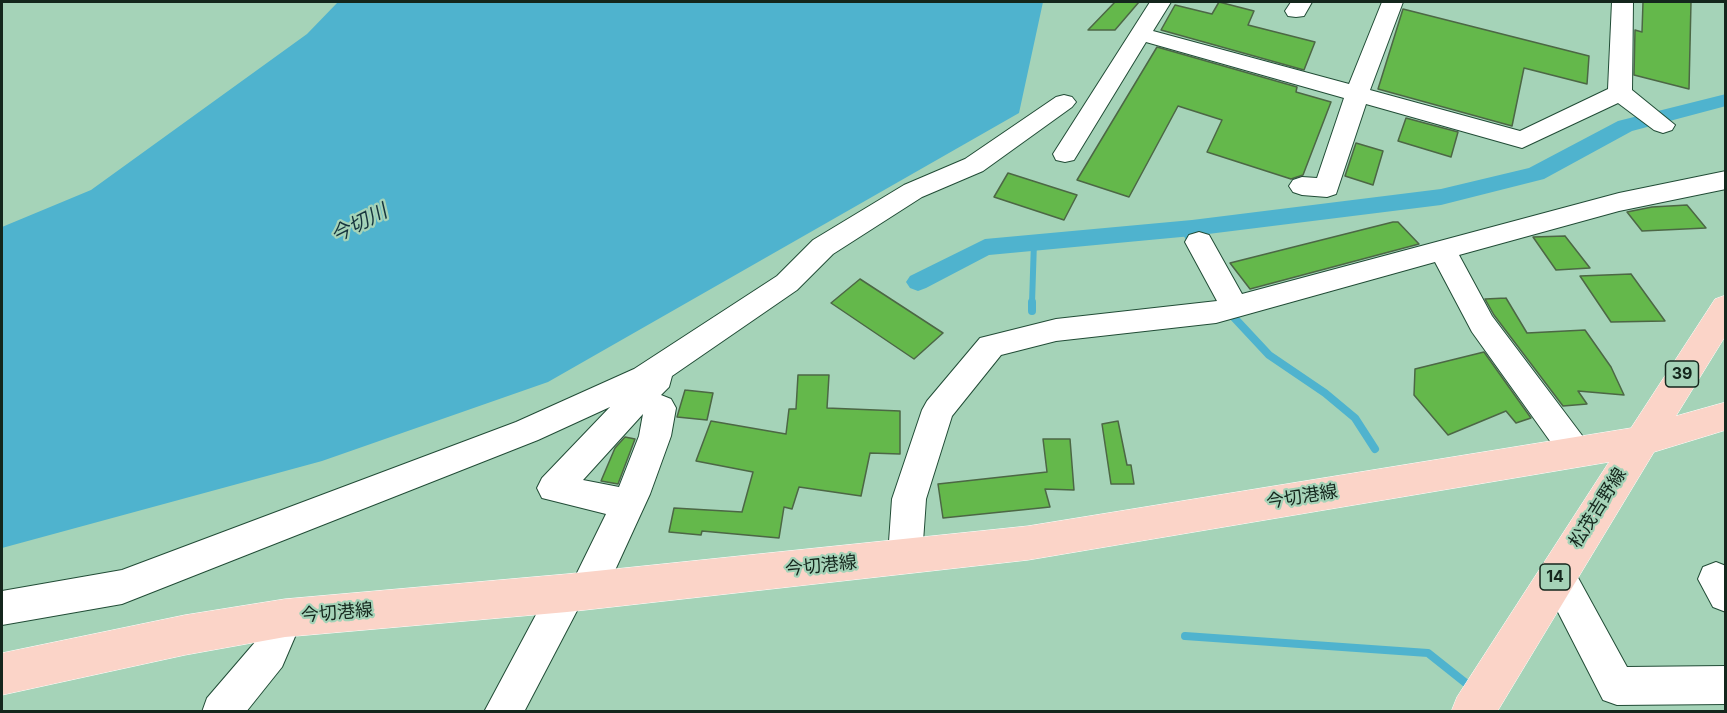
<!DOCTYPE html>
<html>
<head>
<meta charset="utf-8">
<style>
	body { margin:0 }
	#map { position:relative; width:1727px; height:713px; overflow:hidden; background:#a5d3b8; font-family:Inter,sans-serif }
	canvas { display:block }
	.frame { position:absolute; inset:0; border:3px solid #14261c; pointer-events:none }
</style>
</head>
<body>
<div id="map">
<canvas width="1727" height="713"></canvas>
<div class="frame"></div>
</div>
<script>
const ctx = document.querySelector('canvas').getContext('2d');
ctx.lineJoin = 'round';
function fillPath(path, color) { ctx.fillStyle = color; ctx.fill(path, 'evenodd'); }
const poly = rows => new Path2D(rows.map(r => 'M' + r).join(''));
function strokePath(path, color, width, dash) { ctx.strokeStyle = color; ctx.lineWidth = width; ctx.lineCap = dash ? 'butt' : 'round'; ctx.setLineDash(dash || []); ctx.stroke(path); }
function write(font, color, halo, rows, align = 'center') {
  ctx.font = font + ' Inter,"Noto Sans JP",sans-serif'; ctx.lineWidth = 4.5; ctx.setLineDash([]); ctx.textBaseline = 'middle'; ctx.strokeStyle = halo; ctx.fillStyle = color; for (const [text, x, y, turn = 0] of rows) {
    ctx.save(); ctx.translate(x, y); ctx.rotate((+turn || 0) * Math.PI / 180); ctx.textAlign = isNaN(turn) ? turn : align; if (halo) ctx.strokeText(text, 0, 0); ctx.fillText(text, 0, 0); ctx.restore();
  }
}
const water = poly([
	[338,2,1043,2,1019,113,548,382,322,461,2,548,2,227,91,190,307,34]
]);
const streamFar1 = poly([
	[1184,229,1191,244],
	[1032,303,1034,242]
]);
const stream = poly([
	[1227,310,1269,355,1325,393,1355,418,1375,449],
	[1032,311,1032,302],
	[1185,636,1428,653,1472,688]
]);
const canal = poly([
	[1726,94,1726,106,1632,131,1544,179,1441,205,1192,236,989,255,926,288,918,291,910,288,906,282,910,276,985,239,1192,220,1441,189,1529,168,1618,121,1726,94]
]);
const building = poly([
	[1115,2,1139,2,1115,30,1088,30,1115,2],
	[1219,2,1254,11,1248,25,1315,42,1304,70,1161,30,1175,5,1212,14,1219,2],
	[1643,2,1691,2,1689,89,1634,75,1635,30,1642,32,1643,2],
	[1403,9,1589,56,1587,84,1524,68,1512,126,1378,89,1403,9],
	[1157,47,1297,87,1296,92,1331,102,1303,175,1291,179,1207,152,1222,120,1178,106,1129,197,1077,180,1157,47],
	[1406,118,1458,132,1451,157,1398,141,1406,118],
	[1356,143,1383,151,1373,185,1345,176,1356,143],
	[1008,173,1077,195,1064,220,994,197,1008,173],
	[1687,205,1706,228,1642,231,1627,212,1652,207,1687,205],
	[1393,222,1398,222,1419,244,1250,289,1230,263,1393,222],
	[1565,236,1590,268,1556,270,1533,237,1565,236],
	[1631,274,1665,321,1611,322,1580,276,1631,274],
	[860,279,943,333,914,359,831,303,860,279],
	[1506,298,1527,333,1585,330,1611,367,1624,395,1578,391,1587,404,1563,406,1494,315,1485,299,1506,298],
	[1484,352,1531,418,1516,423,1506,411,1448,435,1414,395,1415,369,1484,352],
	[798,375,829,375,827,408,900,411,900,454,870,453,861,496,799,487,792,509,784,507,779,538,702,531,701,535,669,532,674,508,742,512,753,472,696,461,711,421,786,434,789,409,796,409,798,375],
	[685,390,713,393,707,420,677,417,685,390],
	[1118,421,1127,465,1131,465,1134,484,1111,484,1102,424,1118,421],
	[625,437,635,439,618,484,601,481,615,448,625,437],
	[1043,439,1070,439,1074,490,1045,489,1050,507,943,518,938,484,1047,472,1043,439]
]);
const minor = poly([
	[1150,2,1171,2,1153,31,1349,84,1382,2,1403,2,1370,90,1520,131,1608,89,1612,2,1633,2,1632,90,1675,125,1672,130,1663,133,1654,130,1618,103,1522,148,1366,104,1336,194,1327,197,1302,195,1293,192,1289,186,1293,180,1302,177,1317,178,1344,98,1146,42,1074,160,1065,162,1056,160,1053,154,1150,2],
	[1291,2,1312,2,1304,16,1296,17,1288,16,1285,11,1291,2],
	[1064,95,1072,97,1076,102,1072,107,983,171,922,197,833,254,797,290,672,376,669,387,661,395,671,399,676,408,671,436,650,494,600,603,587,608,580,605,524,712,484,712,554,581,567,576,574,579,606,514,542,498,537,488,542,478,610,407,538,440,122,604,2,625,2,591,122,570,516,422,634,369,777,276,813,240,904,185,965,159,1056,97,1064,95],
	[643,414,639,436,619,487,583,480,643,414],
	[1726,171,1726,189,1619,211,1459,255,1492,316,1587,442,1592,452,1587,462,1576,466,1565,462,1472,332,1435,262,1216,323,1056,341,1001,355,952,416,926,499,922,556,917,567,905,572,893,567,888,556,892,499,922,410,927,401,980,338,1056,319,1217,301,1185,242,1189,235,1199,232,1209,235,1242,294,1619,193,1726,171],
	[1557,559,1570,563,1627,667,1726,666,1726,704,1617,705,1603,700,1539,575,1544,563,1557,559],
	[1716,562,1726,566,1726,612,1713,607,1698,579,1703,567,1716,562],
	[285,601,298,606,303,618,282,667,246,712,202,712,207,698,256,641,272,606,285,601]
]);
const major = poly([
	[1726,295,1726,335,1676,416,1726,402,1726,430,1654,452,1497,712,1451,712,1457,697,1609,462,1028,560,567,612,285,637,185,655,2,695,2,653,185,615,285,599,567,574,1028,526,1631,428,1715,299,1726,295]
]);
const shields = [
	[1682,374,33],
	[1555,577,30]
];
const shieldNames = [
	["39",1682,374],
	["14",1555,577]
];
const streetNames = [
	["今切港線",1302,497,-9],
	["松茂吉野線",1598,508,-58],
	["今切港線",821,566,-6],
	["今切港線",337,613,-5]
];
const waterNames = [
	["今切川",359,224,-27]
];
fillPath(water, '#4fb3ce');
strokePath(streamFar1, '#4fb3ce', 6);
strokePath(stream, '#4fb3ce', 8);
fillPath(canal, '#4fb3ce');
fillPath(building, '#64b84b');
strokePath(building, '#4c6745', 1.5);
strokePath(minor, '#214c36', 2);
strokePath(major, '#fff', 1);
fillPath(minor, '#fff');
fillPath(major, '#fbd4c8');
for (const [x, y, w] of shields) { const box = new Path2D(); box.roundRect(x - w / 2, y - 13, w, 26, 4.5); ctx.fillStyle = '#a5d3b8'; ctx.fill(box); strokePath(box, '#14261c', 1.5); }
write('bold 16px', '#14261c', null, shieldNames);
write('18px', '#14261c', '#a5d3b8', streetNames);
write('italic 20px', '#16343d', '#a5d3b8', waterNames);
</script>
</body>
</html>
